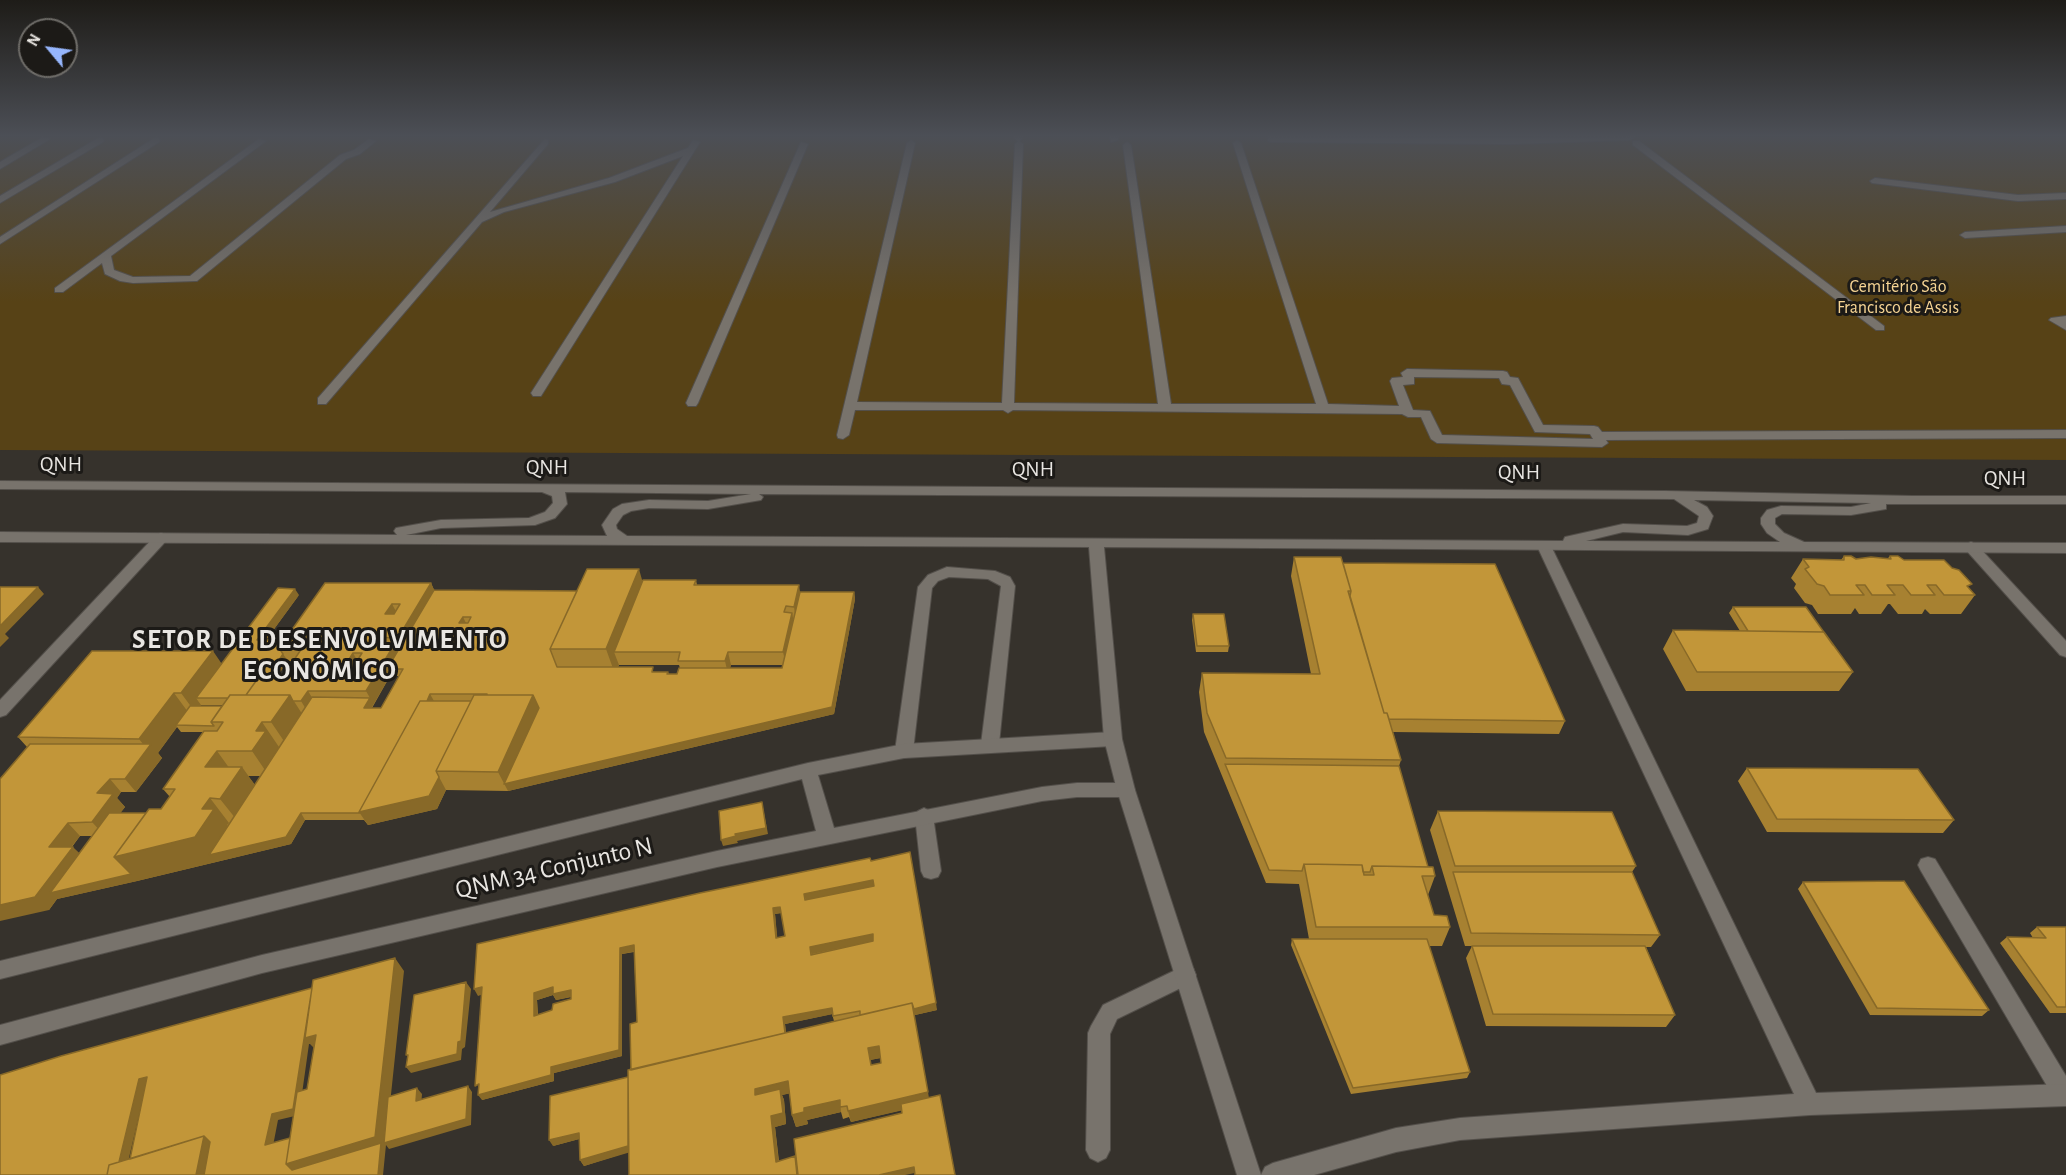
<!DOCTYPE html>
<html>
<head>
<meta charset="utf-8">
<style>
	body { margin:0 }
	#map { position:relative; width:2066px; height:1175px; overflow:hidden; background:#36322c; font-family:"Alegreya Sans",sans-serif }
	canvas { display:block }
	.north { position:absolute; left:18px; top:18px; width:60px; height:60px; box-sizing:border-box; background:#1c1a17; border:2px solid #6e6c68; border-radius:50%; rotate:299deg; font-size:16px; font-weight:700; line-height:24px; text-align:center; color:#e9e6e2 }
	.north::after { content:''; display:block; margin:auto; width:21px; height:27px; background:#96b6fd; clip-path:polygon(50% 0,100% 100%,50% 72%,0 100%) }
</style>
</head>
<body>
<div id="map">
<canvas width="2066" height="1175"></canvas>
<div class="north">N</div>
</div>
<script>
const ctx = document.querySelector('canvas').getContext('2d');
ctx.lineJoin = 'round';
function fillPath(path, color) { ctx.fillStyle = color; ctx.fill(path, 'evenodd'); }
const poly = rows => new Path2D(rows.map(r => 'M' + r).join(''));
function strokePath(path, color, width, dash) { ctx.strokeStyle = color; ctx.lineWidth = width; ctx.lineCap = dash ? 'butt' : 'round'; ctx.setLineDash(dash || []); ctx.stroke(path); }
function write(font, color, halo, rows, align = 'center') {
  ctx.font = font + ' "Alegreya Sans",sans-serif'; ctx.lineWidth = 6; ctx.setLineDash([]); ctx.textBaseline = 'middle'; ctx.strokeStyle = halo; ctx.fillStyle = color; for (const [text, x, y, turn = 0] of rows) {
    ctx.save(); ctx.translate(x, y); ctx.rotate((+turn || 0) * Math.PI / 180); ctx.textAlign = isNaN(turn) ? turn : align; if (halo) ctx.strokeText(text, 0, 0); ctx.fillText(text, 0, 0); ctx.restore();
  }
}
const green = poly([
	[0,137,2066,137,2066,460,0,450]
]);
const lane = poly([
	[1014,137,1022,137,1022,139,1018,142,1014,137],
	[1110,137,1118,137,1118,140,1111,142,1110,137],
	[1268,137,1511,138,1634,137,1630,140,1511,144,1271,142,1268,141,1268,137],
	[947,567,995,571,1010,577,1015,586,999,744,996,749,990,751,984,749,981,744,1001,586,988,579,949,577,938,581,932,588,913,751,910,756,904,758,898,756,895,751,918,587,928,575,947,567],
	[924,808,930,811,933,816,941,871,938,877,931,879,924,877,921,871,915,816,918,811,924,808],
	[1928,857,1935,859,2066,1076,2066,1106,2057,1103,1921,871,1918,865,1921,859,1928,857],
	[1186,965,1193,968,1196,975,1193,982,1117,1019,1110,1034,1110,1150,1106,1158,1098,1162,1090,1158,1086,1150,1088,1033,1091,1026,1103,1005,1186,965]
]);
const street = poly([
	[43,137,50,139,0,169,0,162,43,137],
	[100,137,104,140,103,142,0,203,0,196,100,137],
	[156,137,160,140,159,142,0,244,0,237,156,137],
	[259,139,266,141,111,256,114,270,133,277,190,276,340,155,354,150,369,139,376,141,360,154,346,159,197,281,133,283,120,281,105,274,102,263,63,292,55,292,55,288,259,139],
	[545,139,548,140,548,144,490,212,609,178,688,148,693,140,700,142,541,396,533,396,531,393,683,156,615,182,504,212,482,222,326,404,318,404,318,398,545,139],
	[911,140,915,143,857,402,1002,403,1015,144,1019,141,1023,144,1014,403,1158,404,1123,145,1127,142,1131,145,1171,404,1316,404,1233,143,1237,140,1241,143,1328,404,1399,406,1390,381,1392,378,1403,377,1401,373,1407,369,1503,371,1507,372,1510,377,1518,378,1543,425,1594,426,1598,427,1602,432,2066,430,2066,438,1606,440,1608,443,1602,447,1437,443,1431,439,1421,417,1408,417,1402,414,1013,410,1008,413,1003,410,855,410,849,435,843,439,838,438,837,435,907,143,911,140],
	[1414,377,1499,378,1502,384,1510,385,1535,432,1590,434,1593,439,1442,435,1430,411,1413,410,1403,385,1414,384,1414,377],
	[1633,141,1639,141,1884,326,1884,330,1876,330,1633,145,1633,141],
	[801,142,808,144,698,403,696,406,688,406,686,403,801,142],
	[1875,178,2018,195,2066,193,2066,199,2018,201,1872,183,1870,181,1875,178],
	[2066,226,2066,232,1965,238,1960,235,1965,232,2066,226],
	[2066,316,2066,330,2049,320,2051,318,2066,316],
	[161,533,166,535,168,538,166,541,6,715,0,717,0,700,156,535,161,533],
	[1544,541,1551,546,1816,1093,2066,1084,2066,1106,1810,1115,1460,1140,1396,1152,1314,1175,1261,1175,1265,1167,1273,1163,1396,1128,1460,1118,1794,1094,1537,546,1544,541],
	[1971,542,1976,544,2066,641,2066,657,2060,655,1966,550,1964,547,1966,544,1971,542],
	[1113,732,1119,734,1122,739,1119,744,1113,746,904,758,818,775,834,828,1042,787,1077,783,1126,783,1132,785,1135,790,1132,795,1126,797,1077,797,1042,801,717,867,262,973,0,1045,0,1025,262,955,717,851,816,831,802,779,0,979,0,961,808,763,904,744,1113,732]
]);
const secondary = poly([
	[0,481,1665,491,1913,496,2066,496,2066,504,1886,504,1886,509,1851,515,1782,514,1775,518,1775,524,1784,533,1804,542,2066,543,2066,553,1104,547,1122,739,1135,790,1261,1175,1237,1175,1117,790,1104,739,1089,547,0,542,0,532,397,535,394,531,396,528,441,520,529,518,545,512,553,503,552,496,542,492,0,489,0,481],
	[565,492,751,494,708,501,649,500,622,504,613,509,602,525,607,536,406,535,441,528,535,525,555,518,567,504,565,492],
	[759,494,1674,499,1699,516,1697,523,1687,526,1623,524,1565,537,1563,541,627,536,617,529,616,525,623,515,631,511,649,508,708,509,761,500,763,497,759,494],
	[1694,500,1871,503,1851,507,1781,506,1767,510,1761,518,1761,524,1767,533,1780,542,1586,541,1623,532,1688,535,1708,529,1713,516,1707,507,1694,500]
]);
const wall = poly([
	[1844,556,1856,559,1887,559,1890,556,1904,560,1969,588,1975,595,1961,614,1930,614,1925,609,1922,614,1898,614,1890,604,1888,604,1881,614,1859,614,1855,608,1851,614,1818,614,1812,605,1805,603,1794,588,1796,584,1791,578,1803,559,1841,560],
	[1294,557,1343,563,1565,721,1559,734,1393,732,1401,760,1399,766,1428,867,1435,876,1428,895,1434,915,1450,927,1442,946,1429,946,1470,1072,1467,1078,1351,1094,1291,945,1292,939,1309,939,1299,884,1266,883,1204,732,1199,692,1202,673,1311,674,1291,576],
	[642,580,696,580,697,585,800,592,854,592,855,599,834,714,508,791,446,790,437,809,368,825,364,820,305,820,291,844,137,881,57,899,49,910,27,747,18,737,222,664,299,595,266,640,285,640,431,583,434,590,577,591],
	[288,661,294,661,290,666,295,674,278,674],
	[619,665,679,665,680,668,677,674,669,674,668,672,655,672,618,667],
	[731,665,783,665,782,668,730,668],
	[390,676,399,676,381,708,372,708],
	[201,705,223,705,222,706,200,706],
	[177,727,181,732,203,732,163,789,170,797,161,809,146,813,120,813,125,807,117,798,121,792,136,792,162,758,158,753],
	[248,776,261,776,255,785],
	[80,836,92,836,79,853,72,847],
	[1733,607,1853,672,1839,691,1686,691,1663,649,1673,630,1740,631,1729,613],
	[1193,614,1229,646,1228,652,1196,652,1192,620],
	[1747,768,1954,820,1943,833,1767,832,1738,781],
	[1438,811,1636,866,1632,872,1660,935,1651,947,1646,947,1675,1015,1666,1027,1486,1026,1466,958,1472,946,1465,946,1430,830],
	[870,858,937,1010,915,1015,915,1173,628,1152,584,1166,580,1160,579,1139,553,1146,628,1077,631,1070,637,1022,634,952,622,954,622,1056,554,1073,554,1081,482,1100,481,995,478,996],
	[781,913,785,936,777,938,775,914],
	[553,995,556,1000,571,997,571,999,552,1010,538,1015,537,1000],
	[832,1014,834,1021,786,1033,785,1024],
	[880,1058,881,1063,871,1065,870,1060],
	[790,1093,792,1115,796,1127,808,1124,807,1120,841,1112,843,1119,849,1117,851,1122,902,1110,902,1113,797,1161,779,1161,775,1127,786,1124,784,1100,782,1095],
	[1803,882,1989,1010,1982,1016,1870,1015,1798,889],
	[2037,927,2066,927,2066,1013,2050,1013,2000,943,2007,937,2033,938,2030,933]
]);
const shadedWall = poly([
	[639,569,646,594,614,652,619,665,615,674,606,649],
	[431,583,437,596,405,651,398,638],
	[799,585,801,598,796,620,794,607],
	[38,587,44,594,5,634,9,638,0,647,0,626],
	[295,589,299,595,261,647,257,640],
	[854,592,855,599,834,714,508,791,498,772,533,695,832,707],
	[392,604,399,617,385,614],
	[792,613,795,626,786,665,783,652],
	[463,617,466,623,459,623],
	[371,637,378,651,366,644],
	[394,645,401,658,387,669,390,676,368,714,364,708,370,698,366,691],
	[213,651,226,670,196,698,201,705,195,712,181,693],
	[728,652,731,665,728,674,725,661],
	[353,653,361,667,351,682,343,669],
	[283,654,288,661,261,700,253,698],
	[308,691,316,704,309,714,301,701],
	[174,693,188,712,176,725,177,727,158,753,162,758,136,792,125,779,147,749,139,739],
	[430,694,434,701,429,796,439,777,446,790,437,809,368,825,359,812],
	[290,695,306,720,288,747,271,722],
	[262,722,279,747,278,749,283,756,269,776,252,751,256,731],
	[217,751,235,776,205,767],
	[242,767,260,792,240,824,220,799],
	[110,779,121,792,117,798,125,807,104,835,92,822,97,793],
	[210,798,229,823,227,825,233,833,301,813,305,820,291,844,137,881,57,899,49,910,0,921,0,905,73,847,86,860,114,857,202,809],
	[762,802,768,834,737,841,738,843,723,846,721,840,735,834],
	[68,823,80,836,61,860,49,847],
	[873,880,874,887,806,901,804,894],
	[780,907,781,913,775,914,778,944,776,938,773,908],
	[873,934,874,941,812,954,813,961,810,947],
	[634,945,637,951,622,954,622,1056,554,1073,554,1081,482,1100,478,1095,551,1067,620,948],
	[395,958,404,971,386,1142,468,1086,472,1092,471,1125,389,1149,386,1145,383,1175,297,1175,286,1164],
	[466,982,471,989,465,1047,462,1049,461,1060,411,1073,406,1067,458,1042],
	[318,986,316,1050,310,1044,309,1044,299,1115,278,1120,272,1151,265,1145,272,1114,304,1038],
	[482,987,486,993,478,996,474,989],
	[553,987,571,990,575,996,556,1000,553,995,537,1000,538,1022,534,1016,534,993],
	[936,1003,937,1010,862,1027,861,1020],
	[832,1008,833,1014,785,1024,787,1044,634,1151,584,1166,580,1160,783,1017],
	[879,1046,881,1058,870,1060,873,1077,868,1048],
	[147,1077,146,1085,125,1175,116,1175,139,1079],
	[788,1081,792,1093,782,1095,784,1100,786,1124,775,1127,780,1174,755,1095,755,1089],
	[417,1088,422,1094,421,1107,416,1101],
	[928,1092,930,1104,851,1122,848,1111],
	[840,1100,841,1112,807,1120,808,1124,796,1127,792,1115,804,1108],
	[579,1133,583,1138,553,1146,549,1140],
	[204,1136,217,1148,212,1175,196,1175],
	[914,1167,915,1173,905,1175,879,1175]
]);
const building = poly([
	[1844,556,1851,556,1856,559,1871,557,1891,559,1890,556,1898,556,1904,560,1944,560,1952,568,1959,570,1972,584,1967,586,1975,595,1944,595,1936,585,1927,585,1935,595,1911,595,1903,585,1887,585,1895,595,1872,595,1865,585,1856,585,1864,595,1830,595,1824,586,1817,584,1805,569,1809,567,1803,559,1844,560,1844,556],
	[1294,557,1341,557,1351,591,1348,591,1384,713,1387,713,1401,760,1226,758,1207,713,1202,673,1320,674,1294,557],
	[1343,563,1495,564,1565,721,1389,719,1387,713,1384,713,1350,596,1351,591,1343,563],
	[587,569,639,569,606,649,550,649,587,569],
	[643,580,696,580,694,585,799,585,794,607,786,606,784,612,792,613,783,652,728,652,725,661,678,661,680,652,614,652,643,580],
	[325,583,431,583,398,638,371,637,366,644,394,645,366,691,308,691,301,701,293,701,290,695,246,695,261,674,296,674,302,666,290,666,302,648,279,648,325,583],
	[392,604,400,604,394,614,385,614,392,604],
	[353,653,362,653,352,669,343,669,353,653],
	[0,587,38,587,0,626,0,587],
	[278,588,295,589,257,640,285,640,279,648,283,654,270,674,261,674,246,695,230,695,228,698,196,698,278,588],
	[434,590,577,591,550,649,557,667,653,667,652,672,668,672,667,674,677,674,679,668,782,668,800,592,854,592,832,707,504,784,539,708,533,695,486,695,487,694,430,694,427,701,420,701,359,812,360,813,301,813,286,837,209,855,312,697,370,698,364,708,381,708,403,669,387,669,434,590],
	[463,617,471,617,468,623,459,623,463,617],
	[1733,607,1806,607,1833,645,1824,632,1748,631,1733,607],
	[1193,614,1224,614,1229,646,1197,646,1193,614],
	[1673,630,1824,632,1853,672,1697,672,1673,630],
	[92,651,213,651,181,693,174,693,139,739,18,737,92,651],
	[230,695,290,695,271,722,262,722,256,731,266,731,252,751,217,751,205,767,242,767,220,799,210,798,202,809,214,809,195,837,114,857,149,809,161,809,175,789,163,789,204,731,217,731,223,722,211,722,230,695],
	[474,695,533,695,498,772,436,771,474,695],
	[420,701,471,701,436,771,439,777,429,796,359,812,420,701],
	[190,706,222,706,211,722,214,726,176,725,190,706],
	[30,744,151,744,125,779,110,779,97,793,113,794,92,822,68,823,49,847,73,847,35,897,0,905,0,779,30,744],
	[1225,764,1399,766,1428,867,1372,866,1370,872,1363,872,1362,865,1304,864,1302,871,1269,870,1225,764],
	[1747,768,1918,769,1954,820,1777,819,1747,768],
	[762,802,766,828,735,834,736,836,721,840,719,811,762,802],
	[1438,811,1612,812,1636,866,1455,866,1438,811],
	[109,813,146,813,114,857,131,874,50,893,109,813],
	[910,852,936,1003,914,1009,912,1003,860,1015,860,1011,833,1016,832,1008,783,1017,785,1033,631,1070,630,1024,637,1022,634,945,620,948,619,1050,551,1067,551,1075,478,1095,479,1084,475,1086,482,987,474,989,477,944,700,893,870,858,871,861,910,852],
	[873,880,874,886,805,900,804,894,873,880],
	[780,907,785,936,776,938,773,908,780,907],
	[873,934,873,941,811,955,810,947,873,934],
	[553,987,553,994,571,990,571,999,553,1004,552,1010,534,1016,534,993,553,987],
	[1304,864,1362,865,1364,875,1374,875,1372,866,1433,867,1435,876,1422,876,1434,915,1447,916,1450,927,1316,927,1304,864],
	[1453,872,1632,872,1660,935,1471,933,1453,872],
	[1904,881,1989,1010,1877,1008,1803,882,1904,881],
	[2037,927,2066,927,2066,1007,2057,1007,2007,937,2046,938,2037,927],
	[1292,939,1427,939,1470,1072,1353,1088,1292,939],
	[1472,946,1645,946,1675,1015,1493,1014,1472,946],
	[395,958,375,1137,286,1164,297,1092,307,1089,316,1035,305,1038,313,980,395,958],
	[466,982,461,1041,458,1042,457,1054,406,1067,408,1055,406,1055,414,995,466,982],
	[312,988,293,1109,272,1114,265,1145,290,1138,286,1164,292,1170,381,1143,378,1175,204,1175,210,1142,204,1136,130,1159,147,1077,139,1079,119,1162,109,1165,107,1175,0,1175,0,1075,61,1056,312,988],
	[912,1003,928,1092,848,1111,847,1106,840,1107,840,1100,804,1108,804,1112,792,1115,788,1081,755,1089,755,1095,780,1089,783,1113,771,1116,776,1162,795,1156,797,1175,629,1175,628,1070,912,1003],
	[879,1046,881,1063,871,1065,868,1048,879,1046],
	[628,1077,628,1146,580,1160,579,1133,549,1140,550,1096,628,1077],
	[468,1086,466,1119,384,1143,388,1097,417,1088,416,1101,468,1086],
	[940,1095,955,1175,915,1175,914,1167,879,1175,798,1175,794,1139,902,1113,901,1104,940,1095],
	[204,1136,196,1175,107,1175,109,1165,204,1136]
]);
const farParknames = [
	["Cemitério São",1898,287],
	["Francisco de Assis",1898,308]
];
const streetNames = [
	["QNH",61,465],
	["QNH",547,468],
	["QNH",1033,470],
	["QNH",1519,473],
	["QNH",2005,479]
];
const nearStreetnames = [
	["QNM 34 Conjunto N",554,868,-13]
];
const districtNames = [
	["SETOR DE DESENVOLVIMENTO",320,640],
	["ECONÔMICO",320,671]
];
fillPath(green, '#574216');
strokePath(lane, '#534f4a', 2);
strokePath(street, '#534f4a', 2);
strokePath(secondary, '#534f4a', 2);
fillPath(lane, '#78736c');
fillPath(street, '#78736c');
fillPath(secondary, '#78736c');
fillPath(wall, '#a78131');
fillPath(shadedWall, '#886928');
fillPath(building, '#c29639');
strokePath(building, '#886928', 1.5);
const sky = ctx.createLinearGradient(0, 0, 0, 302);
sky.addColorStop(0, '#1e1c18');
sky.addColorStop(0.45, '#4c4f56');
sky.addColorStop(1, '#4c4f5600');
ctx.fillStyle = sky;
ctx.fillRect(0, 0, 2066, 302);
write('18px', '#f7d594', '#1c1a17', farParknames);
write('21px', '#e9e6e2', '#1c1a17', streetNames);
write('26px', '#e9e6e2', '#1c1a17', nearStreetnames);
ctx.letterSpacing = '1.5px';
write('bold 27px', '#e9e6e2', '#1c1a17', districtNames);
ctx.letterSpacing = '0px';
</script>
</body>
</html>
